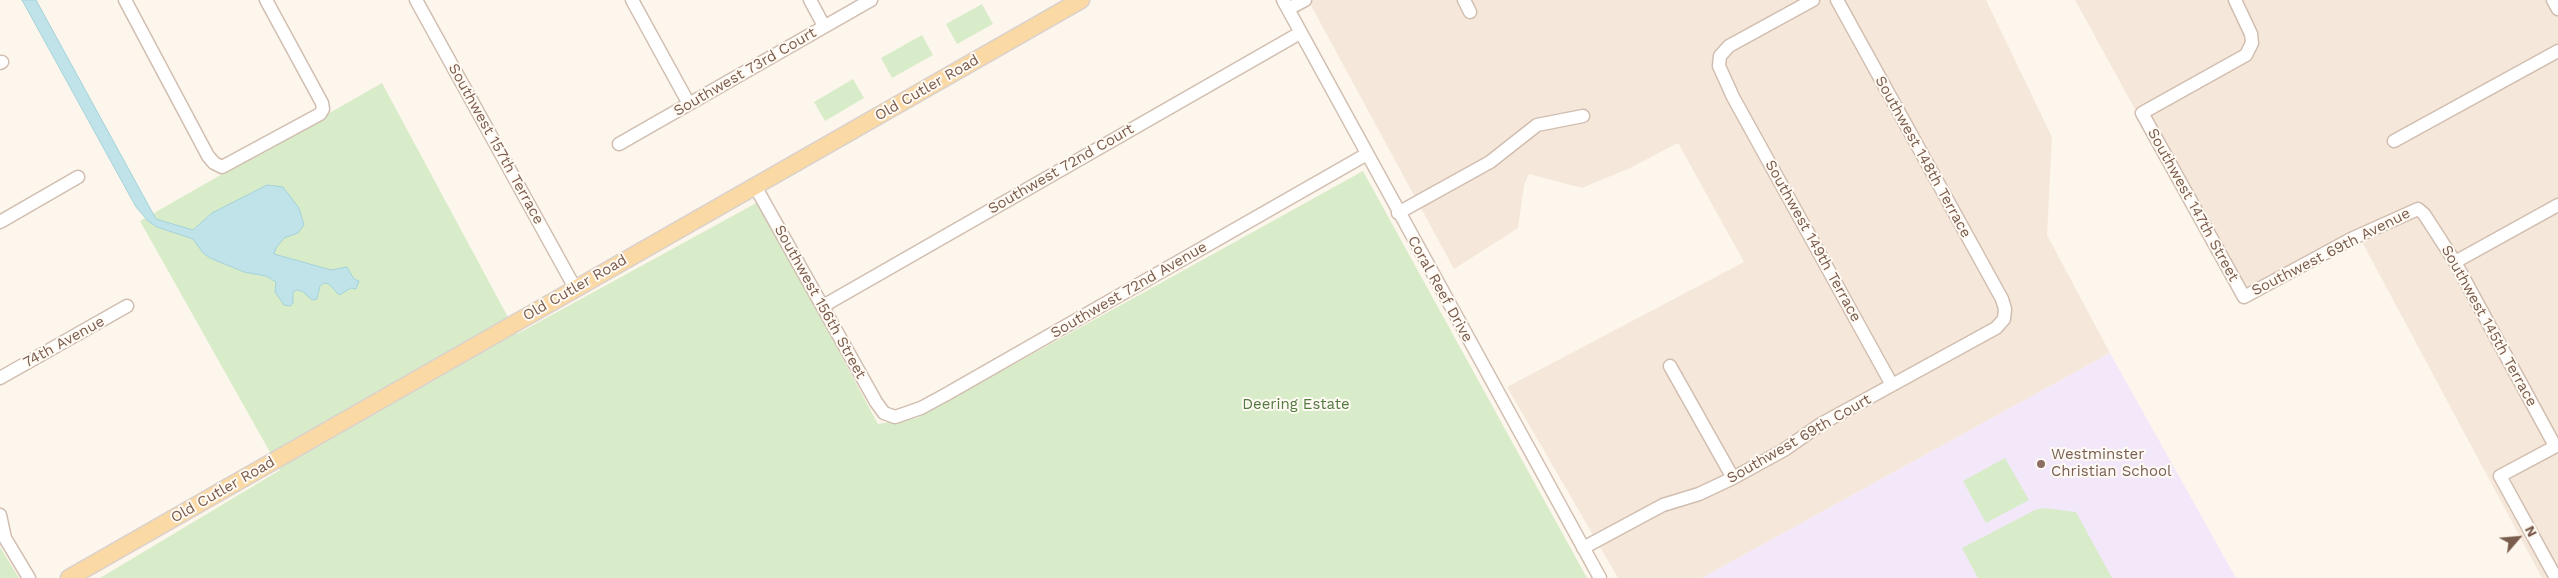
<!DOCTYPE html>
<html>
<head>
<meta charset="utf-8">
<style>
	body { margin:0 }
	#map { position:relative; width:2558px; height:578px; overflow:hidden; background:#fdf6ec; font-family:"Work Sans",sans-serif }
	canvas { display:block }
	.north { position:absolute; left:2493px; top:513px; width:50px; height:50px; -webkit-text-stroke:4px #fffaf3; paint-order:stroke; rotate:63deg; font-size:14px; font-weight:700; line-height:20px; text-align:center; color:#7a5c4d }
	.north::after { content:''; display:block; margin:auto; width:18px; height:22px; background:#7a5c4d; clip-path:polygon(50% 0,100% 100%,50% 72%,0 100%) }
</style>
</head>
<body>
<div id="map">
<canvas width="2558" height="578"></canvas>
<div class="north">N</div>
</div>
<script>
const ctx = document.querySelector('canvas').getContext('2d');
ctx.lineJoin = 'round';
function fillPath(path, color) { ctx.fillStyle = color; ctx.fill(path, 'evenodd'); }
const poly = rows => new Path2D(rows.map(r => 'M' + r).join(''));
function strokePath(path, color, width, dash) { ctx.strokeStyle = color; ctx.lineWidth = width; ctx.lineCap = dash ? 'butt' : 'round'; ctx.setLineDash(dash || []); ctx.stroke(path); }
function write(font, color, halo, rows, align = 'center') {
  ctx.font = font + ' "Work Sans",sans-serif'; ctx.lineWidth = 4; ctx.setLineDash([]); ctx.textBaseline = 'middle'; ctx.strokeStyle = halo; ctx.fillStyle = color; for (const [text, x, y, turn = 0] of rows) {
    ctx.save(); ctx.translate(x, y); ctx.rotate((+turn || 0) * Math.PI / 180); ctx.textAlign = isNaN(turn) ? turn : align; if (halo) ctx.strokeText(text, 0, 0); ctx.fillText(text, 0, 0); ctx.restore();
  }
}
const residential = poly([
	[1308,0,1986,0,2052,137,2047,235,2110,353,1702,578,1618,578,1507,387,1744,262,1678,143,1630,168,1582,188,1529,174,1524,185,1518,228,1454,269],
	[2075,0,2558,0,2558,578,2542,578,2361,240,2242,304]
]);
const education = poly([
	[2110,353,2236,578,1702,578]
]);
const green = poly([
	[982,4,993,24,957,44,946,24],
	[922,35,933,55,892,78,881,58],
	[853,79,864,98,825,121,814,102],
	[382,83,517,334,758,202,878,424,917,418,1363,171,1587,578,100,578,280,470,140,221],
	[2005,458,2029,500,1986,523,1963,481],
	[2044,508,2076,512,2112,578,1978,578,1962,548,2035,510],
	[0,547,19,578,0,578]
]);
const water = poly([
	[22,0,36,0,156,219,193,230,212,213,267,185,283,187,299,208,304,225,298,233,284,238,276,248,274,254,331,270,347,267,354,279,359,281,356,289,351,288,339,295,329,284,324,283,320,286,317,299,312,300,302,291,296,290,293,293,293,303,290,306,284,305,275,292,276,282,266,276,244,272,210,258,203,253,193,239,157,227,148,221,136,207,22,0]
]);
const minor = poly([
	[125,0,208,156,214,163,222,167,320,114,323,109,322,103,266,0],
	[416,0,575,288],
	[632,0,689,104],
	[810,0,824,26],
	[1283,0,1600,578],
	[1464,0,1470,12],
	[1813,0,1729,46,1720,56,1719,66,1733,97,1892,385],
	[2235,0,2251,34,2252,43,2246,55,2142,113,2244,297,2351,239,2418,209,2424,214,2455,262,2555,446],
	[2553,0,2558,9],
	[1288,9,1305,0],
	[0,63,2,62],
	[2394,141,2558,51],
	[619,144,871,0],
	[755,186,876,402,884,413,895,417,921,408,945,395,1367,154],
	[1398,213,1490,162,1537,125,1583,116],
	[0,222,78,177],
	[2455,262,2558,205],
	[823,306,1300,33],
	[1670,366,1733,478],
	[0,378,127,306],
	[0,515,5,538,29,578],
	[1583,548,1663,505,1699,494,1733,478,1784,450,1821,424,1996,328,2004,319,2005,309,2002,299,1837,0],
	[2556,578,2500,476,2558,445]
]);
const major = poly([
	[69,578,1081,0]
]);
const markers = [
	[2041,464,5,"#8d6e63"]
];
const streetNames = [
	["Southwest 73rd Court",745,72,-30],
	["Old Cutler Road",927,88,-30],
	["Southwest 157th Terrace",496,144,61],
	["Southwest 148th Terrace",1923,157,61],
	["Southwest 72nd Court",1061,169,-30],
	["Southwest 147th Street",2193,205,61],
	["Southwest 149th Terrace",1813,241,61],
	["Southwest 69th Avenue",2331,252,-27],
	["Old Cutler Road",575,288,-30],
	["Coral Reef Drive",1440,289,61],
	["Southwest 72nd Avenue",1129,290,-30],
	["Southwest 156th Street",820,302,61],
	["Southwest 145th Terrace",2489,326,61],
	["74th Avenue",64,342,-29],
	["Southwest 69th Court",1799,439,-30],
	["Old Cutler Road",223,490,-30]
];
const parkNames = [
	["Deering Estate",1296,405]
];
const educationNames = [
	["Westminster",2051,455],
	["Christian School",2051,472]
];
fillPath(residential, '#f5e8da');
fillPath(education, '#f3e8fa');
fillPath(green, '#d8ecc9');
fillPath(water, '#bfe3e8');
strokePath(water, '#a5d3da', 1);
strokePath(minor, '#d1beb0', 15);
strokePath(major, '#dad1cd', 19);
strokePath(minor, '#fff', 12);
strokePath(major, '#fbd9a5', 16);
for (const [x, y, r, color] of markers) { const dot = new Path2D(); dot.arc(x, y, r, 0, 2 * Math.PI); ctx.fillStyle = color; ctx.fill(dot); strokePath(dot, '#fffaf3', 2); }
write('15px', '#7a5c4d', '#fffaf3', streetNames);
write('15px', '#537a41', '#fffaf3', parkNames);
write('15px', '#785e54', '#fffaf3', educationNames, 'left');
</script>
</body>
</html>
